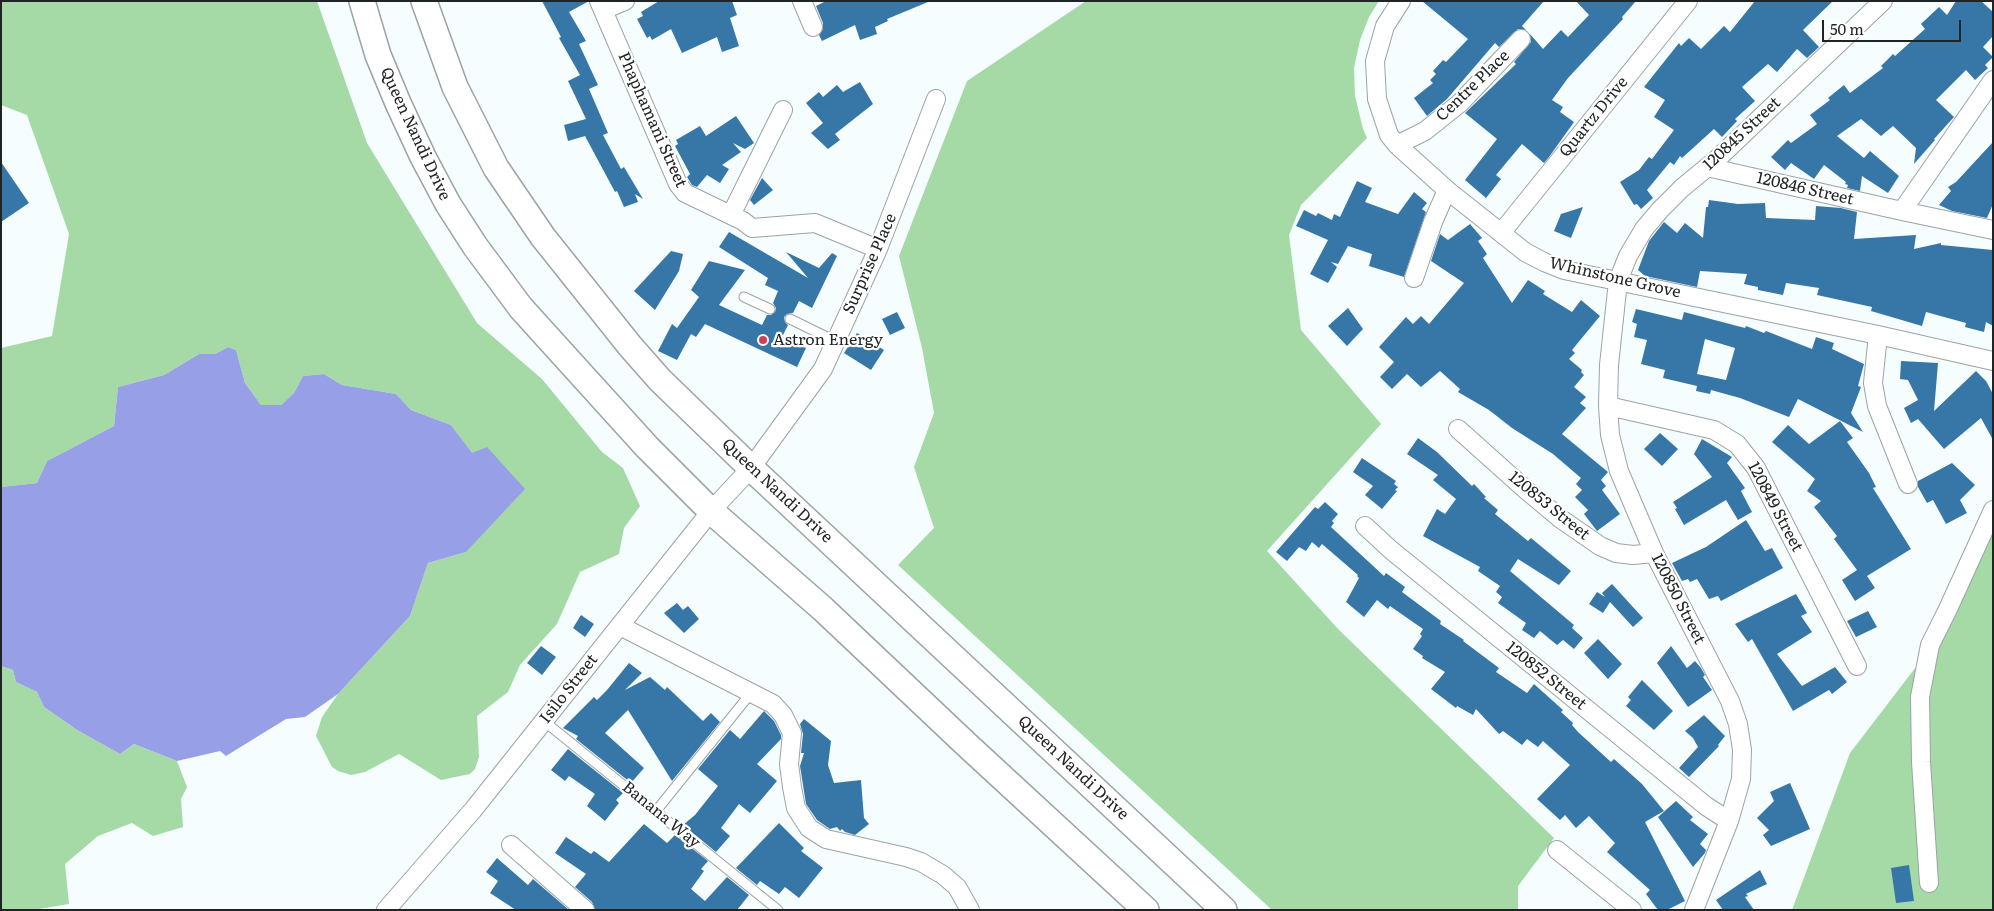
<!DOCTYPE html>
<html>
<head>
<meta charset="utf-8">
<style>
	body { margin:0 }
	#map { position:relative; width:1994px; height:911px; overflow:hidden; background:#f5fdfe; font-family:Literata,serif }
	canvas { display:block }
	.frame { position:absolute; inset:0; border:2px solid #212425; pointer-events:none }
	.scale { position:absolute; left:1822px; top:20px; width:139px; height:22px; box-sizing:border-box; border:2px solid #212425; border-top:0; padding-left:6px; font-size:15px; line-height:18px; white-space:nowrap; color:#212425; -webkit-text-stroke:4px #fff; paint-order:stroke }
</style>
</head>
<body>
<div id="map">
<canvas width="1994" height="911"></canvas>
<div class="frame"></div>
<div class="scale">50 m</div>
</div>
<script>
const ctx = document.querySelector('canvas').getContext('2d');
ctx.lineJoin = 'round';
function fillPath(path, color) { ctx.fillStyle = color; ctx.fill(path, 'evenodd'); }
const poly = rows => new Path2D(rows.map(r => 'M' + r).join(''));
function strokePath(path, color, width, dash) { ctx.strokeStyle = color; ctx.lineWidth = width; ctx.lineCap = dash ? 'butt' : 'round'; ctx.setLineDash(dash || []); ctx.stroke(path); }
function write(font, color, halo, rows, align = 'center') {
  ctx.font = font + ' Literata,serif'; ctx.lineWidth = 4.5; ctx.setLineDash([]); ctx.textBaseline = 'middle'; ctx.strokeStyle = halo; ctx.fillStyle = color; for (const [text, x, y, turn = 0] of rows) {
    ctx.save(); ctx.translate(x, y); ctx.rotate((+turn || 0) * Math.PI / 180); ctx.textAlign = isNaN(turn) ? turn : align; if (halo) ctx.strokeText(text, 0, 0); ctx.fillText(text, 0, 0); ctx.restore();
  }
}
const green = poly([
	[1,1,317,1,367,143,477,323,542,379,602,452,623,468,640,506,624,528,619,554,580,572,557,624,520,665,508,692,477,716,479,757,475,769,470,774,441,780,399,754,365,772,351,775,338,771,332,767,316,736,322,717,338,694,410,616,428,563,466,552,472,454,451,425,411,410,396,394,342,385,324,374,303,376,294,393,281,405,261,405,245,383,236,350,228,347,215,354,199,354,164,375,118,387,114,426,47,461,37,483,1,487,1,348,52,336,69,234,27,115,1,105],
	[1086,1,1379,1,1369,17,1360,40,1354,68,1355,96,1363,129,1367,138,1301,205,1289,235,1301,330,1381,424,1267,551,1339,630,1554,838,1518,886,1518,910,1272,910,898,565,934,528,914,467,934,413,922,348,899,256,967,81],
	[1993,523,1993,910,1792,910,1850,753,1945,629],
	[1,666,13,670,16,682,37,692,44,707,77,730,120,754,134,744,177,761,187,787,181,799,183,827,153,836,132,823,98,836,65,864,69,904,33,910,1,910]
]);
const water = poly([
	[228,347,236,350,245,383,261,405,281,405,294,393,303,376,324,374,342,385,396,394,411,410,451,425,472,453,487,447,525,489,466,552,428,563,410,616,338,694,305,717,286,719,226,756,220,751,177,761,134,744,120,754,77,730,44,707,37,692,16,682,13,670,1,666,1,487,37,483,47,461,114,426,118,387,164,375,199,354,215,354]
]);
const building = poly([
	[542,1,589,1,569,12,586,41,579,44,598,85,589,89,608,133,603,135,621,169,624,167,643,199,635,194,638,202,624,207,617,191,615,192,585,136,568,141,564,125,586,119,568,81,580,75,559,38,561,37],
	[659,1,732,1,737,15,730,18,739,46,722,52,717,37,682,53,671,29,652,40,650,36,647,38,637,19,643,16,641,12],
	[826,1,928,1,928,2,887,19,888,21,875,27,877,34,860,40,855,25,822,41,819,35,823,29,823,23,816,6],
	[1422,1,1544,1,1522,26,1526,30,1518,29,1499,47,1495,43,1447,99,1427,116,1414,98,1433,83,1430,80,1436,74,1433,71,1443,60,1446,62,1468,39],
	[1576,1,1636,1,1622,17,1623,19,1568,78,1552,100,1563,107,1560,112,1574,122,1549,157,1544,163,1522,144,1496,175,1501,179,1486,198,1465,180,1497,139,1465,113,1516,64,1514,62,1531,42,1530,34,1543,49,1561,30,1568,37,1589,15],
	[1755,1,1833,1,1803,30,1819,47,1807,58,1797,49,1777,72,1768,64,1742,87,1755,101,1735,119,1737,121,1722,137,1714,129,1682,158,1680,156,1674,165,1670,162,1647,190,1653,198,1641,209,1637,204,1634,205,1620,182,1639,170,1649,157,1652,159,1674,130,1654,117,1665,100,1644,87,1679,43,1681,46,1689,38,1701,49,1724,26,1730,32],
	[1956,1,1981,1,1993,12,1993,36,1983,47,1993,57,1985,65,1988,68,1975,80,1966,70,1936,100,1954,117,1934,139,1935,140,1914,164,1916,148,1893,126,1881,136,1861,119,1837,136,1864,158,1870,151,1899,176,1888,193,1862,176,1860,191,1847,188,1848,185,1845,184,1846,182,1824,165,1814,179,1791,163,1785,170,1771,157,1788,140,1791,143,1817,124,1810,115,1830,100,1828,98,1844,85,1850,93,1883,68,1881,66,1893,54,1895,56,1925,29,1921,24,1939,7,1947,15],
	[860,82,873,104,835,134,840,140,828,149,811,133,823,123,806,103,819,92,823,97,837,85,843,92],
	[736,116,754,143,745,149,733,143,741,152,722,165,729,169,720,183,707,175,697,187,692,185,687,177,690,174,675,146,678,144,676,140,700,126,706,136],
	[1993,142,1993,204,1987,218,1952,211,1939,205,1951,191,1948,187,1956,182],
	[1,162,29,203,1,222],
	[762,178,773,190,754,205,750,200],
	[1357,181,1372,188,1365,202,1398,214,1414,192,1427,203,1422,209,1426,212,1404,277,1369,266,1372,254,1348,246,1338,264,1331,262,1337,267,1328,283,1310,274,1328,240,1296,226,1304,210,1316,216,1318,213,1332,220,1334,214,1340,217],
	[1709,200,1738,204,1765,203,1766,218,1815,220,1816,206,1841,208,1857,212,1854,239,1916,235,1914,249,1941,243,1941,245,1993,250,1993,326,1986,322,1984,332,1965,327,1966,323,1926,312,1922,326,1871,311,1872,307,1817,295,1819,288,1786,283,1783,295,1758,290,1758,287,1744,284,1747,274,1700,271,1697,287,1645,276,1638,270,1649,241,1664,222,1677,233,1685,223,1703,238,1706,207,1708,207],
	[1583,207,1571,238,1554,231,1561,214],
	[1470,224,1482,238,1478,241,1487,254,1483,258,1512,303,1528,280,1545,291,1543,294,1572,312,1581,300,1600,316,1572,350,1575,353,1569,359,1582,370,1581,372,1584,375,1574,387,1586,397,1580,403,1586,408,1562,434,1608,472,1601,480,1606,486,1602,490,1620,514,1597,531,1584,514,1588,510,1575,497,1582,490,1576,484,1581,478,1553,454,1512,428,1489,410,1458,392,1460,389,1440,371,1421,387,1407,374,1392,389,1380,377,1394,362,1379,347,1406,317,1413,324,1421,316,1429,324,1464,283,1431,261,1440,234,1448,240],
	[729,232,808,278,786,252,819,268,832,253,837,256,812,308,799,301,793,313,787,314,784,317,785,322,788,325,782,337,806,348,797,367,705,324,696,337,691,334,677,360,658,351,672,324,677,328,699,297,691,290,709,261,745,270,719,305,762,325,767,315,771,315,775,312,776,308,773,303,778,291,765,285,768,278,719,247],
	[671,251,683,254,679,271,655,310,634,291],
	[1348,308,1363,329,1347,346,1328,326],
	[1636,309,1682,320,1684,312,1745,328,1746,326,1764,333,1766,331,1812,349,1816,337,1834,343,1832,349,1864,364,1858,386,1861,387,1851,413,1863,432,1798,399,1789,417,1740,398,1711,390,1710,394,1696,391,1697,386,1663,378,1665,370,1641,364,1647,340,1634,337,1637,324,1632,322],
	[1705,339,1735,348,1726,380,1697,374],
	[897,312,905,328,890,335,882,319],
	[857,333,884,350,871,370,844,353],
	[1901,361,1938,363,1934,411,1976,371,1986,381,1993,394,1993,440,1981,418,1944,449,1918,419,1911,423,1904,408,1918,400,1908,380,1900,379],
	[1840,421,1853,438,1847,442,1869,473,1876,487,1873,488,1911,549,1867,576,1875,588,1855,601,1842,580,1857,570,1834,539,1837,536,1814,507,1821,501,1807,491,1815,479,1772,442,1788,425,1809,444],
	[1660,433,1678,449,1662,466,1644,449],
	[1418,438,1437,452,1472,486,1474,484,1486,497,1484,498,1498,510,1495,514,1528,541,1531,538,1571,571,1559,585,1518,559,1510,571,1574,625,1572,628,1583,638,1574,649,1563,640,1557,645,1540,631,1534,638,1522,630,1526,623,1498,603,1502,597,1496,592,1500,586,1478,571,1480,567,1423,536,1437,509,1445,514,1456,499,1433,480,1438,475,1407,454],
	[1702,439,1732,457,1727,463,1745,488,1741,491,1752,512,1738,520,1726,500,1684,525,1675,509,1677,508,1673,502,1712,477,1694,454],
	[1362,458,1396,481,1394,484,1398,487,1395,490,1397,491,1382,509,1365,495,1373,486,1353,472],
	[1952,463,1975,485,1960,500,1967,513,1946,524,1933,500,1927,503,1918,487,1918,481],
	[1325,502,1338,514,1332,521,1334,523,1331,527,1384,576,1386,573,1405,587,1402,592,1441,621,1440,624,1464,640,1463,641,1499,668,1496,672,1527,693,1534,684,1563,710,1561,712,1573,723,1572,725,1578,732,1611,762,1614,759,1642,784,1664,811,1645,822,1685,901,1667,910,1658,910,1646,894,1650,890,1607,852,1615,843,1589,816,1576,828,1565,815,1560,820,1537,799,1570,765,1543,741,1538,747,1527,739,1522,745,1503,731,1499,734,1476,709,1473,715,1457,706,1456,708,1431,689,1445,672,1422,658,1423,656,1413,649,1422,636,1420,634,1423,629,1390,606,1388,609,1377,600,1364,617,1346,602,1359,578,1357,576,1358,575,1322,544,1319,548,1312,542,1306,551,1299,547,1287,561,1276,552,1315,507,1318,509],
	[1746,520,1765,551,1772,548,1783,568,1721,601,1718,596,1709,599,1697,579,1690,582,1688,579,1682,581,1672,563,1706,547],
	[1612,584,1643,618,1633,627,1610,602,1603,613,1589,604,1597,592,1605,597,1602,593],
	[1796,594,1807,613,1801,616,1812,632,1777,654,1802,686,1835,667,1847,682,1832,694,1829,690,1793,711,1752,639,1748,642,1735,624],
	[677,603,683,610,688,606,699,619,684,633,664,613],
	[1868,611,1877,627,1856,637,1847,621],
	[581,615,594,624,585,637,573,628],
	[1598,639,1622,664,1608,679,1584,653],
	[541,646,556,657,542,675,527,663],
	[1671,646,1687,668,1695,661,1701,668,1705,675,1703,677,1712,690,1688,707,1657,663],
	[629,663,642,673,625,690,650,677,665,690,667,687,703,721,711,713,720,722,672,781,628,710,605,733,644,768,631,783,576,739,578,736,563,728,594,697,597,700,607,690],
	[1642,680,1673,711,1654,730,1626,706,1631,700,1628,697],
	[764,711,774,721,781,735,781,739,757,764,777,781,750,813,739,804,721,828,730,836,716,852,683,825,695,815,718,786,698,769,730,730,740,739],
	[1704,715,1725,736,1718,745,1719,746,1689,777,1679,768,1698,747,1693,738,1685,731],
	[804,719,831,741,828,765,834,783,861,780,864,818,869,824,855,835,845,832,842,829,840,831,837,827,830,829,817,820,806,804,800,766,804,753,801,753,803,734,800,724],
	[568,749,623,793,616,800,619,803,605,821,587,806,595,794,569,776,565,781,551,770],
	[1790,783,1810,829,1771,846,1763,835,1769,830,1757,818,1774,801,1770,792],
	[1676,801,1693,817,1690,820,1708,834,1700,844,1706,850,1705,853,1693,867,1658,817],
	[779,823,804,848,801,851,823,868,799,898,785,887,779,894,760,881,757,885,736,868],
	[644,824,667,843,675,835,708,861,701,869,704,871,691,889,705,901,727,877,749,895,737,910,595,910,592,902,575,887,586,874,555,853,566,837,591,854,594,851,609,862],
	[497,858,528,885,533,879,569,910,516,910,490,893,498,881,486,872],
	[1909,865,1914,901,1896,903,1891,868],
	[1760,870,1767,884,1746,894,1748,896,1745,897,1754,910,1723,910,1716,900]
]);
const lane = poly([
	[744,297,770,309],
	[790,319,835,341],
	[545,722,778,910],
	[656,811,751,693]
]);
const street = poly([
	[599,1,678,184,685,193,743,221,752,228,815,223,878,249],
	[802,1,813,27],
	[1401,1,1385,26,1375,61,1377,99,1389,135,1397,145,1447,190,1525,252,1544,262,1564,270,1878,335,1993,361],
	[603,10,625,1],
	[1397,145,1425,131,1460,103,1521,39],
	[1707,167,1902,211,1993,230],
	[1902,211,1993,80],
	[731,215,783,110],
	[1501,233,1688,1],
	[1414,278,1433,222,1447,190],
	[1878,335,1873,383,1877,406,1908,484],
	[1608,406,1714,430,1737,444,1756,468,1857,666],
	[1458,429,1525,489,1561,519,1600,546,1616,553,1633,555,1654,553],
	[1365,526,1391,550,1706,806,1729,821],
	[620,626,773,704,783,715,792,733,789,764,792,787,796,808,809,828,826,839,906,857,921,862,943,875,957,887,970,910],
	[511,845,585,910],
	[1557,850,1632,910],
	[1929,883,1921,762,1920,697,1930,645,1948,609,1993,510],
	[386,910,473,810,711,511,751,468,823,369,878,249,936,99],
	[1694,910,1729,821,1741,779,1742,750,1738,724,1730,701,1654,553,1619,471,1610,435,1608,406,1609,365,1618,281,1628,256,1644,229,1660,210,1682,188,1716,160,1883,1]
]);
const secondary = poly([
	[362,1,378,55,398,103,423,157,448,204,475,246,521,308,647,447,711,511,823,609,967,745,1146,910],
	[424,1,455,87,496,168,543,237,630,346,660,380,751,468,1224,910]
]);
const markers = [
	[763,340,5,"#d04055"]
];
const streetNames = [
	["Centre Place",1473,86,-44],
	["Quartz Drive",1594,117,-51],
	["Phaphamani Street",652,120,66],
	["Queen Nandi Drive",415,134,65],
	["120845 Street",1742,134,-43],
	["120846 Street",1805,189,13],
	["Surprise Place",870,264,-66],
	["Whinstone Grove",1615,278,13],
	["Queen Nandi Drive",777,491,43],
	["120853 Street",1549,506,39],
	["120849 Street",1775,507,62],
	["120850 Street",1678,599,63],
	["120852 Street",1546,676,39],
	["Isilo Street",569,689,-52],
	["Queen Nandi Drive",1073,768,43],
	["Banana Way",661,815,39]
];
const poiNames = [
	["Astron Energy",773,340]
];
fillPath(green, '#a5daa7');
fillPath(water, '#97a0e6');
fillPath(building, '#3677a8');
strokePath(lane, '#9ca3a4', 11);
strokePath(street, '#9ca3a4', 20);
strokePath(secondary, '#9ca3a4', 28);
strokePath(lane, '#fff', 9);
strokePath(street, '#fff', 18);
strokePath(secondary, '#fff', 25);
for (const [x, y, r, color] of markers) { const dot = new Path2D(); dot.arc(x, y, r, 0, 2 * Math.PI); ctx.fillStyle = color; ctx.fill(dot); strokePath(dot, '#fff', 2); }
write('16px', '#212425', '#fff', streetNames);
write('16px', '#212425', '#fff', poiNames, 'left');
</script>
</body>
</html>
